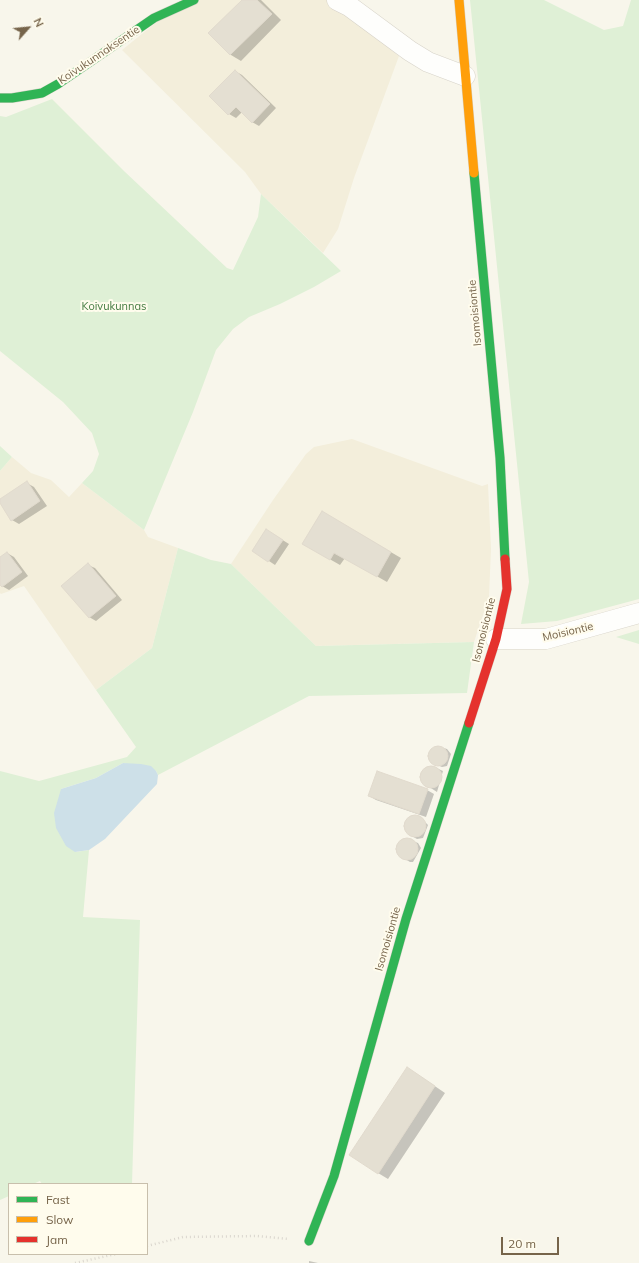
<!DOCTYPE html>
<html>
<head>
<meta charset="utf-8">
<style>
	body { margin:0 }
	#map { position:relative; width:639px; height:1263px; overflow:hidden; background:#f8f6eb; font-family:Mulish,sans-serif }
	canvas { display:block }
	.legend { position:absolute; left:8px; top:1183px; width:140px; height:72px; box-sizing:border-box; background:#fffced; border:1px solid #c8bfac; margin:0; padding:5px 7px; list-style:none; font-size:12px; color:#76644a }
	.legend li { display:flex; align-items:center; gap:8px; height:20px }
	.legend b { width:20px; border:1px solid #c8bfac }
	.north { position:absolute; left:8px; top:8px; width:40px; height:40px; -webkit-text-stroke:3px #fffced; paint-order:stroke; rotate:63deg; font-size:11px; font-weight:700; line-height:16px; text-align:center; color:#76644a }
	.north::after { content:''; display:block; margin:auto; width:14px; height:18px; background:#76644a; clip-path:polygon(50% 0,100% 100%,50% 72%,0 100%) }
	.scale { position:absolute; left:501px; top:1237px; width:58px; height:18px; box-sizing:border-box; border:2px solid #76644a; border-top:0; padding-left:5px; font-size:12px; line-height:14px; white-space:nowrap; color:#76644a; -webkit-text-stroke:3px #fffced; paint-order:stroke }
</style>
</head>
<body>
<div id="map">
<canvas width="639" height="1263"></canvas>
<ul class="legend">
<li><b style="height:5px;background:#30b455"></b>Fast</li>
<li><b style="height:5px;background:#ff9f0a"></b>Slow</li>
<li><b style="height:5px;background:#e5322d"></b>Jam</li>
</ul>
<div class="north">N</div>
<div class="scale">20 m</div>
</div>
<script>
const ctx = document.querySelector('canvas').getContext('2d');
ctx.lineJoin = 'round';
function fillPath(path, color) { ctx.fillStyle = color; ctx.fill(path, 'evenodd'); }
const poly = rows => new Path2D(rows.map(r => 'M' + r).join(''));
function strokePath(path, color, width, dash) { ctx.strokeStyle = color; ctx.lineWidth = width; ctx.lineCap = dash ? 'butt' : 'round'; ctx.setLineDash(dash || []); ctx.stroke(path); }
function write(font, color, halo, rows, align = 'center') {
  ctx.font = font + ' Mulish,sans-serif'; ctx.lineWidth = 4; ctx.setLineDash([]); ctx.textBaseline = 'middle'; ctx.strokeStyle = halo; ctx.fillStyle = color; for (const [text, x, y, turn = 0] of rows) {
    ctx.save(); ctx.translate(x, y); ctx.rotate((+turn || 0) * Math.PI / 180); ctx.textAlign = isNaN(turn) ? turn : align; if (halo) ctx.strokeText(text, 0, 0); ctx.fillText(text, 0, 0); ctx.restore();
  }
}
const residential = poly([
	[184,0,338,0,348,15,399,56,354,178,338,229,323,253,261,194,245,172,122,50],
	[352,439,482,486,488,484,491,549,489,597,474,642,316,646,231,564,273,500,306,454,314,447],
	[12,457,31,473,51,480,69,497,82,483,144,530,148,537,178,548,152,648,96,690,24,586,1,594,0,593,0,471]
]);
const green = poly([
	[470,0,544,0,604,30,623,26,631,0,639,0,639,599,557,621,521,624,529,582],
	[52,99,124,171,227,268,233,270,258,217,261,194,341,271,314,287,280,304,249,317,233,329,216,350,193,412,144,530,82,483,93,471,99,454,92,433,63,402,0,351,0,116,6,117],
	[0,446,12,457,0,471],
	[178,548,211,560,231,564,316,646,474,642,467,693,309,696,158,775,156,771,123,763,96,778,61,789,75,852,89,850,83,917,140,920,132,1184,42,1184,40,1181,33,1184,9,1184,9,1196,0,1200,0,771,39,781,127,757,136,747,96,690,152,648],
	[639,630,639,644,616,637]
]);
const water = poly([
	[123,763,141,764,151,766,156,771,158,775,157,784,105,839,89,850,75,852,66,846,56,828,54,813,61,789,96,778]
]);
const shadow = poly([
	[243,0,261,0,281,20,241,61,231,55,209,33],
	[235,71,242,75,276,108,259,126,252,122,242,112,236,118,229,114,210,96],
	[27,483,34,487,47,506,19,524,12,520,0,501],
	[322,512,401,558,387,582,345,558,340,565,303,544],
	[273,534,289,544,275,565,269,561],
	[7,553,14,557,28,576,9,590,2,586,0,583,0,558],
	[88,565,95,568,122,600,96,621,89,617],
	[437,746,447,749,451,754,447,766,442,767,432,763,429,754,429,752],
	[432,766,443,771,437,792,423,783,421,777,422,774,426,768],
	[427,790,434,794,426,817,376,800,369,796],
	[413,817,420,817,428,825,423,838,417,839,410,835,406,830,406,823,410,818],
	[407,839,418,843,421,848,413,862,410,862,400,856,397,849,401,841],
	[417,1074,445,1093,388,1179,378,1173],
	[309,1261,318,1263,309,1263]
]);
const building = poly([
	[242,0,257,0,272,14,230,55,208,33,242,0],
	[235,70,270,104,252,123,236,107,228,115,209,96,235,70],
	[27,481,40,501,11,521,0,503,0,499,27,481],
	[322,511,391,552,377,577,334,553,330,560,302,544,322,511],
	[266,529,283,540,268,562,252,551,266,529],
	[7,552,22,572,2,587,0,585,0,557,7,552],
	[88,563,116,596,89,618,61,586,88,563],
	'428 756a10 10 0 1 1 20 0a10 10 0 1 1-20 0Z',
	'420 777a11 11 0 1 1 22 0a11 11 0 1 1-22 0Z',
	[377,771,428,789,419,814,368,796,377,771],
	'404 826a11 11 0 1 1 22 0a11 11 0 1 1-22 0Z',
	'396 849a11 11 0 1 1 22 0a11 11 0 1 1-22 0Z',
	[407,1067,435,1086,378,1174,349,1155,407,1067]
]);
const path = poly([
	[147,1246,183,1237,257,1236,289,1239],
	[75,1263,116,1254]
]);
const street = poly([
	[337,0,349,6,410,51,428,62,465,76],
	[496,639,546,639,639,613]
]);
const fast = poly([
	[0,98,12,98,42,93,58,84,154,18,194,0],
	[474,173,500,458,505,559],
	[309,1241,334,1176,406,919,469,723]
]);
const slow = poly([
	[459,0,474,173]
]);
const jam = poly([
	[469,723,496,639,507,589,505,559]
]);
const streetNames = [
	["Koivukunnaksentie",99,55,-34],
	["Isomoisiontie",475,313,-95],
	["Isomoisiontie",484,630,-76],
	["Moisiontie",568,632,-13],
	["Isomoisiontie",388,939,-74]
];
const parkNames = [
	["Koivukunnas",114,307]
];
fillPath(residential, '#f3eedb');
fillPath(green, '#dff0d6');
fillPath(water, '#cde0e8');
fillPath(shadow, '#0003');
fillPath(building, '#e4dfd2');
strokePath(building, '#e1dacd', 1);
strokePath(street, '#d7d3c9', 21);
strokePath(fast, '#d8d3c9', 10);
strokePath(slow, '#d8d3c9', 10);
strokePath(jam, '#d8d3c9', 10);
strokePath(path, '#dad6ce', 2.5, [1, 3]);
strokePath(street, '#fefefc', 20);
strokePath(fast, '#30b455', 9);
strokePath(slow, '#ff9f0a', 9);
strokePath(jam, '#e5322d', 9);
write('11px', '#76644a', '#fffced', streetNames);
write('11px', '#457c42', '#fffced', parkNames);
</script>
</body>
</html>
